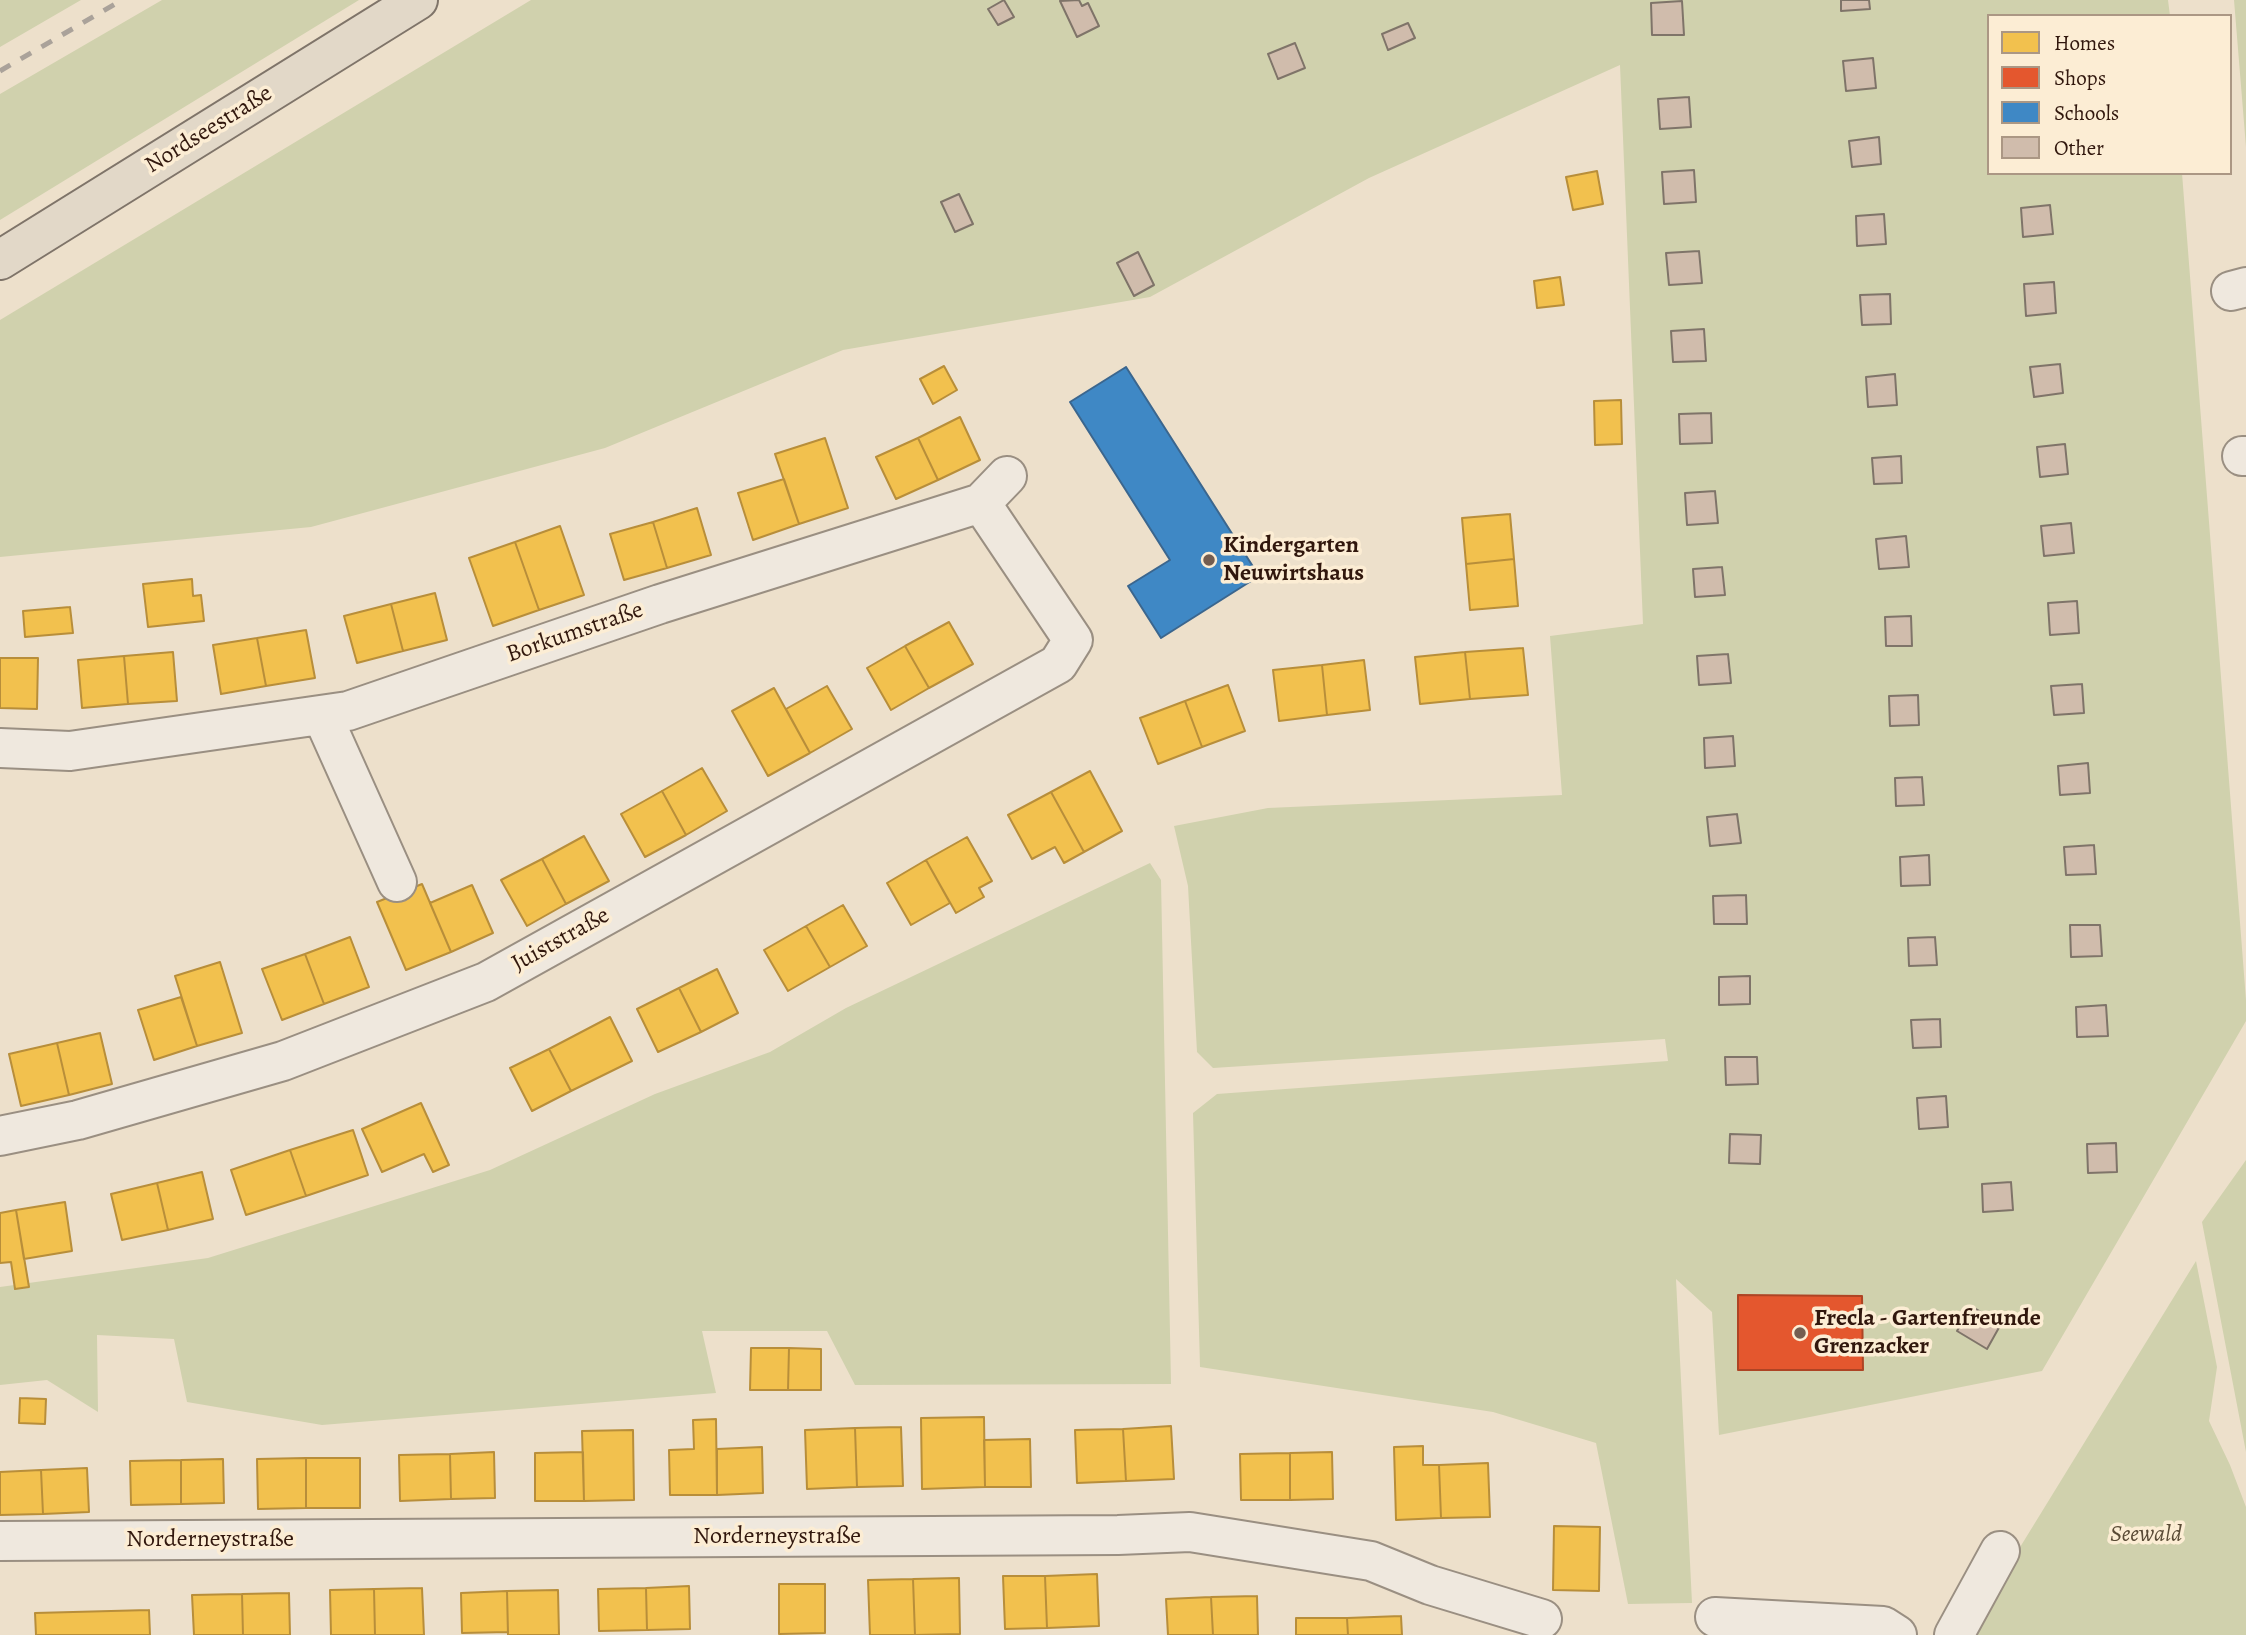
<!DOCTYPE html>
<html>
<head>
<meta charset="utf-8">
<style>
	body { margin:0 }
	#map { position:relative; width:2246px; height:1635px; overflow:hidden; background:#ede0cb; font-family:Alegreya,serif }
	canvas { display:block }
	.legend { position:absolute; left:1987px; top:14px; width:245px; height:161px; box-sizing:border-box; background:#fcedd4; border:2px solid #ab9784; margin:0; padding:9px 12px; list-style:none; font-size:21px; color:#31170d }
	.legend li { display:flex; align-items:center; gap:14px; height:35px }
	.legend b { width:35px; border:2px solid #ab9784 }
</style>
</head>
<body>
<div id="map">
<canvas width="2246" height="1635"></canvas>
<ul class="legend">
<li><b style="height:19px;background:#f2c14e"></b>Homes</li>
<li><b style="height:19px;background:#e4572e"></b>Shops</li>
<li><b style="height:19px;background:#3f88c5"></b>Schools</li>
<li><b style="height:19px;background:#d0bcac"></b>Other</li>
</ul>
</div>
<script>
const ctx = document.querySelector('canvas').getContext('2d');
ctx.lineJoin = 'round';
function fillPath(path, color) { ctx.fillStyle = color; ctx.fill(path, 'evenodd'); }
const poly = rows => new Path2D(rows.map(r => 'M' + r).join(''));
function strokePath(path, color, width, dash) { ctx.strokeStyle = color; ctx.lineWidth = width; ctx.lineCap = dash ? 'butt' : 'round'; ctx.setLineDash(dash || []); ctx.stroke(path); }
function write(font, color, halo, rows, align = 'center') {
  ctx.font = font + ' Alegreya,serif'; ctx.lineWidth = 7; ctx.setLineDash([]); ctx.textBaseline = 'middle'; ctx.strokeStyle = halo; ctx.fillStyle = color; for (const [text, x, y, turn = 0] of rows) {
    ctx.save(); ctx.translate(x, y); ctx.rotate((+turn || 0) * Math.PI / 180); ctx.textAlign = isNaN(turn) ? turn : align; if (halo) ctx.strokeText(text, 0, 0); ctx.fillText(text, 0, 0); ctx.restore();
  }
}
const green = poly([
	[0,0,81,0,0,47],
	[162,0,359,0,0,220,0,94],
	[531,0,2168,0,2170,16,1989,16,1989,173,2182,173,2246,1000,2246,1021,2042,1371,1719,1435,1712,1312,1676,1279,1692,1603,1628,1604,1596,1443,1493,1412,1200,1367,1193,1113,1217,1094,1668,1061,1665,1039,1213,1068,1197,1052,1188,886,1174,826,1268,808,1562,795,1550,636,1643,624,1620,65,1369,178,1150,297,843,350,605,448,311,527,0,557,0,320],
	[2234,0,2246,0,2246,147],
	[1150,863,1161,880,1171,1384,855,1385,827,1331,702,1331,716,1393,322,1425,187,1402,174,1339,97,1335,98,1412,47,1380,0,1385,0,1287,208,1258,490,1170,655,1094,770,1052,846,1008],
	[2246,1160,2246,1452,2202,1222],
	[2196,1261,2217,1367,2209,1421,2230,1465,2246,1507,2246,1635,1972,1635,2014,1557]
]);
const homes = poly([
	[1597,171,1603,204,1573,210,1566,177,1597,171],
	[1560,277,1564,305,1537,308,1534,281,1560,277],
	[944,366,957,390,933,404,920,379,944,366],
	[1621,400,1622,444,1595,445,1594,401,1621,400],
	[960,417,980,460,938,480,918,438,960,417],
	[825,438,848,508,799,524,775,454,825,438],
	[918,438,938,480,896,499,876,457,918,438],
	[784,479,799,524,753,540,738,493,784,479],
	[697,508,711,555,667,568,653,522,697,508],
	[1510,514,1514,559,1466,564,1462,518,1510,514],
	[653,522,667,568,624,580,610,534,653,522],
	[560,526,584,595,539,610,515,542,560,526],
	[515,542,539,610,493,626,469,558,515,542],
	[1514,559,1518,606,1470,610,1466,564,1514,559],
	[192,579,193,596,201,595,204,621,148,627,143,584,192,579],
	[435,593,447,640,403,651,391,604,435,593],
	[391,604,403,651,357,663,344,616,391,604],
	[70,607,73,633,25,637,23,611,70,607],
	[949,622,973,664,929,688,905,646,949,622],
	[306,630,315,678,266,686,257,638,306,630],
	[257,638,266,686,221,694,213,645,257,638],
	[905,646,929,688,891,710,867,668,905,646],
	[1523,648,1528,695,1470,699,1465,652,1523,648],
	[173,652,177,701,128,704,124,656,173,652],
	[1465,652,1470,699,1420,704,1415,657,1465,652],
	[124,656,128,704,82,708,78,660,124,656],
	[0,658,38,658,37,709,0,708,0,658],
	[1364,660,1370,710,1327,715,1322,665,1364,660],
	[1322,665,1327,715,1279,721,1273,670,1322,665],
	[1228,685,1245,731,1202,747,1185,701,1228,685],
	[827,686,852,729,810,753,786,709,827,686],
	[774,688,810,753,768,776,732,711,774,688],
	[1185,701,1202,747,1158,764,1140,718,1185,701],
	[702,768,727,811,686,835,662,791,702,768],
	[1090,771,1122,831,1084,852,1051,792,1090,771],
	[662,791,686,835,645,857,621,814,662,791],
	[1051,792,1084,852,1064,863,1055,847,1032,859,1008,815,1051,792],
	[584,836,609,881,566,904,542,859,584,836],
	[967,837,992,881,979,888,984,897,956,913,926,860,967,837],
	[542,859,566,904,527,926,501,880,542,859],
	[926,860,950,903,911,925,887,883,926,860],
	[422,884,451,952,406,970,377,902,422,884],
	[472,885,493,933,451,952,430,903,472,885],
	[843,905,867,946,830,967,806,926,843,905],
	[806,926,830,967,788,991,764,950,806,926],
	[350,937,369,987,324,1004,305,954,350,937],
	[305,954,324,1004,282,1020,262,969,305,954],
	[220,962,242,1033,197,1046,175,976,220,962],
	[717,969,738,1013,701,1032,679,988,717,969],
	[679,988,701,1032,658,1052,637,1009,679,988],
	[181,997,197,1046,154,1060,138,1010,181,997],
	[610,1017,632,1061,571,1091,549,1049,610,1017],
	[100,1033,112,1084,69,1095,57,1043,100,1033],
	[57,1043,69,1095,21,1106,9,1054,57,1043],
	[549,1049,571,1091,532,1111,510,1068,549,1049],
	[421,1103,449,1165,433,1172,424,1154,382,1172,362,1129,421,1103],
	[353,1130,368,1175,306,1196,290,1150,353,1130],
	[290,1150,306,1196,246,1215,231,1170,290,1150],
	[202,1172,213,1219,168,1230,157,1183,202,1172],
	[157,1183,168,1230,122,1240,111,1194,157,1183],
	[65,1202,72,1251,24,1259,16,1210,65,1202],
	[16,1210,29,1287,15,1289,11,1262,0,1263,0,1213,16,1210],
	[751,1348,789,1348,788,1390,750,1390,751,1348],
	[789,1348,821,1349,821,1390,788,1390,789,1348],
	[20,1398,46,1399,45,1424,19,1423,20,1398],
	[984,1417,985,1487,922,1489,921,1418,984,1417],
	[716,1419,717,1495,670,1495,669,1450,694,1449,693,1420,716,1419],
	[1171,1426,1174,1479,1126,1481,1123,1429,1171,1426],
	[901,1427,903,1486,857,1487,855,1428,901,1427],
	[855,1428,857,1487,807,1489,805,1430,855,1428],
	[1123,1429,1126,1481,1077,1483,1075,1430,1123,1429],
	[633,1430,634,1500,584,1501,582,1431,633,1430],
	[1030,1439,1031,1487,985,1487,984,1440,1030,1439],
	[1423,1446,1423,1465,1439,1465,1441,1518,1396,1520,1394,1447,1423,1446],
	[762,1447,763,1493,717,1495,717,1449,762,1447],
	[494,1452,495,1498,451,1499,450,1454,494,1452],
	[583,1452,584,1501,535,1501,535,1453,583,1452],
	[1332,1452,1333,1499,1290,1500,1290,1453,1332,1452],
	[1290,1453,1290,1500,1241,1500,1240,1454,1290,1453],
	[450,1454,451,1499,400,1501,399,1455,450,1454],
	[306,1458,360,1458,360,1508,306,1508,306,1458],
	[306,1458,306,1508,258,1509,257,1459,306,1458],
	[223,1459,224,1503,181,1504,181,1460,223,1459],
	[181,1460,181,1504,131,1505,130,1461,181,1460],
	[1488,1463,1490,1517,1441,1518,1439,1465,1488,1463],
	[87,1468,89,1512,43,1514,41,1470,87,1468],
	[41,1470,43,1514,0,1515,0,1472,41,1470],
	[1554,1526,1600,1527,1599,1591,1553,1590,1554,1526],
	[1097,1574,1099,1626,1047,1628,1045,1576,1097,1574],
	[1003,1576,1045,1576,1047,1628,1005,1629,1003,1576],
	[959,1578,960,1634,915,1635,913,1579,959,1578],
	[913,1579,915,1635,870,1635,868,1580,913,1579],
	[779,1584,825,1584,825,1633,779,1634,779,1584],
	[689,1586,690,1629,647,1630,646,1588,689,1586],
	[422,1588,424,1635,375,1635,374,1589,422,1588],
	[646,1588,647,1630,599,1631,598,1589,646,1588],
	[374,1589,375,1635,331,1635,330,1590,374,1589],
	[558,1590,559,1635,508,1635,507,1591,558,1590],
	[507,1591,508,1632,462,1633,461,1593,507,1591],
	[289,1593,290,1635,243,1635,242,1594,289,1593],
	[242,1594,243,1635,194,1635,192,1595,242,1594],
	[1257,1596,1258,1635,1213,1635,1211,1597,1257,1596],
	[1211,1597,1213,1635,1168,1635,1166,1599,1211,1597],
	[149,1610,150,1635,36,1635,35,1613,149,1610],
	[1401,1616,1402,1635,1348,1635,1347,1618,1401,1616],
	[1296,1618,1347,1618,1348,1635,1296,1635,1296,1618]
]);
const shops = poly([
	[1738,1295,1862,1296,1863,1370,1738,1370,1738,1295]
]);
const schools = poly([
	[1126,367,1259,576,1161,638,1128,586,1170,560,1070,402,1126,367]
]);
const building = poly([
	[1004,0,1014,17,998,25,988,9,1004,0],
	[1079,0,1082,6,1088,3,1099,26,1077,37,1060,1,1079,0],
	[1841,0,1869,0,1870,9,1841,11,1841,0],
	[1682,1,1684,35,1652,35,1651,3,1682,1],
	[1408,23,1415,38,1388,50,1382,34,1408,23],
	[1295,43,1305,68,1278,79,1268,54,1295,43],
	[1873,58,1876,88,1846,91,1843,61,1873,58],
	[1689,97,1691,127,1660,129,1658,99,1689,97],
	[1879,137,1881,164,1852,167,1849,141,1879,137],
	[1694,170,1696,202,1664,204,1662,172,1694,170],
	[959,194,973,224,955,232,941,202,959,194],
	[2050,205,2053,234,2023,237,2021,208,2050,205],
	[1884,214,1886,244,1857,246,1856,216,1884,214],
	[1699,251,1702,283,1669,285,1666,253,1699,251],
	[1138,252,1154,285,1134,296,1117,263,1138,252],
	[2054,282,2056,313,2026,316,2024,284,2054,282],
	[1890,294,1891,324,1862,325,1860,295,1890,294],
	[1704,329,1706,361,1673,362,1671,331,1704,329],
	[2060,364,2063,393,2034,397,2030,367,2060,364],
	[1895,374,1897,405,1868,407,1866,377,1895,374],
	[1711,413,1712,443,1680,444,1679,414,1711,413],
	[2065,444,2068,474,2040,477,2037,447,2065,444],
	[1901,456,1902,483,1874,484,1872,458,1901,456],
	[1715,491,1718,523,1687,525,1685,493,1715,491],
	[2071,523,2074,553,2044,556,2041,526,2071,523],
	[1906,536,1909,567,1879,569,1876,539,1906,536],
	[1722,567,1725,595,1695,597,1693,569,1722,567],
	[2077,601,2079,633,2050,635,2048,603,2077,601],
	[1911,616,1912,646,1886,646,1885,617,1911,616],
	[1728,654,1731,683,1699,685,1697,656,1728,654],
	[2082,684,2084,713,2054,715,2051,686,2082,684],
	[1918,695,1919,725,1890,726,1889,696,1918,695],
	[1733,736,1735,766,1705,768,1704,738,1733,736],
	[2088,763,2090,793,2060,795,2058,766,2088,763],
	[1922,777,1924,805,1896,806,1895,778,1922,777],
	[1737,814,1741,843,1710,846,1707,817,1737,814],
	[2094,845,2096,874,2066,875,2064,847,2094,845],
	[1929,855,1930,885,1901,886,1900,857,1929,855],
	[1746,895,1747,924,1714,924,1713,896,1746,895],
	[2070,925,2100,925,2102,956,2071,957,2070,925],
	[1935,937,1937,965,1909,966,1908,938,1935,937],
	[1750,976,1750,1004,1719,1005,1719,977,1750,976],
	[2106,1005,2108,1036,2077,1037,2076,1007,2106,1005],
	[1940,1019,1941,1047,1913,1048,1911,1020,1940,1019],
	[1725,1057,1757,1057,1758,1084,1726,1085,1725,1057],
	[1946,1096,1948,1127,1919,1129,1917,1098,1946,1096],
	[1730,1134,1761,1135,1760,1164,1729,1163,1730,1134],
	[2116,1143,2117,1172,2088,1173,2087,1144,2116,1143],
	[2011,1182,2013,1210,1983,1212,1982,1184,2011,1182],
	[1971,1306,2001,1324,1987,1349,1957,1331,1971,1306]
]);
const minor = poly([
	[2231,291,2246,287],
	[2242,456,2246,456],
	[981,503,1007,476],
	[322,715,397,882],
	[0,748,70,751,348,711,660,604,981,503,1073,640,1058,664,486,982,283,1061,78,1120,0,1136],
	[0,1541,1118,1535,1190,1532,1371,1561,1430,1585,1542,1619],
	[1715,1617,1883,1626,1897,1635],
	[1954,1635,2000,1551]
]);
const major = poly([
	[0,260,418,0]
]);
const rail = poly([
	[0,71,122,0]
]);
const markers = [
	[1209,560,7,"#735d50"],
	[1800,1333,7,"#735d50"]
];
const streetNames = [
	["Nordseestraße",209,130,-32],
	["Borkumstraße",575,633,-19],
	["Juiststraße",561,940,-29],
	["Norderneystraße",777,1537],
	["Norderneystraße",210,1540]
];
const poiNames = [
	["Kindergarten",1223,546],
	["Neuwirtshaus",1223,574],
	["Frecla - Gartenfreunde",1814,1319],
	["Grenzacker",1814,1347]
];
const parkNames = [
	["Seewald",2146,1535]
];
fillPath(green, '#d0d1ad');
fillPath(homes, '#f2c14e');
strokePath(homes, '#b88e3a', 2);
fillPath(shops, '#e4572e');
strokePath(shops, '#ae4424', 2);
fillPath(schools, '#3f88c5');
strokePath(schools, '#3b668e', 2);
fillPath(building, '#d0bcac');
strokePath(building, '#7f7469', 2);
strokePath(minor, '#9a8f82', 42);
strokePath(major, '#7f7469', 42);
strokePath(minor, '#efe8de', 38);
strokePath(major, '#e2d8c8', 38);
strokePath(rail, '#aaa29a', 5, [12, 12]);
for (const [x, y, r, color] of markers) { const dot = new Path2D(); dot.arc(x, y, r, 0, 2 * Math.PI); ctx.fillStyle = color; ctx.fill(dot); strokePath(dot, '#fcedd4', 2.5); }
write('24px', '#31170d', '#fcedd4', streetNames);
write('bold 24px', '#31170d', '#fcedd4', poiNames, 'left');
write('italic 24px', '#5a4b36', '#fcedd4', parkNames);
</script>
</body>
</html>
